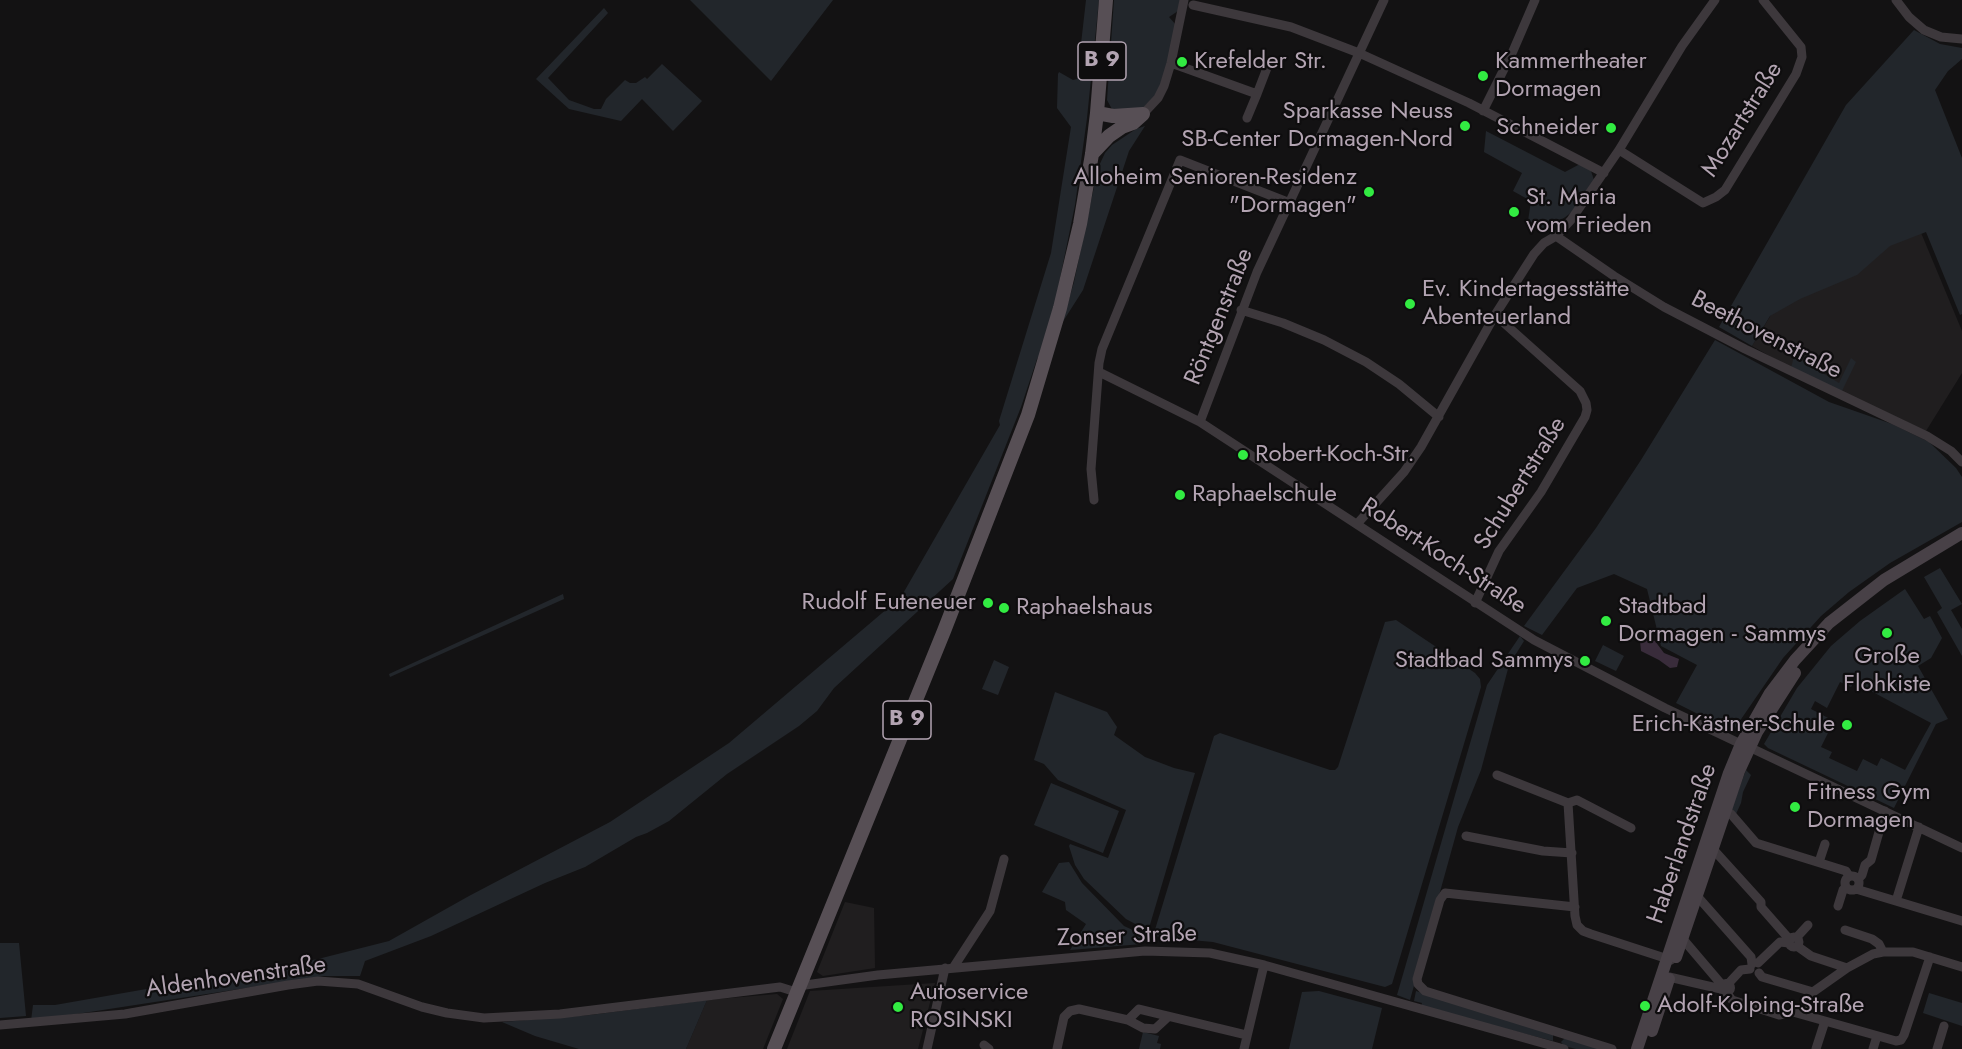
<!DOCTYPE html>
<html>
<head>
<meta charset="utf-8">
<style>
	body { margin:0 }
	canvas { display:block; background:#131213 }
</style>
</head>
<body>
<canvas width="1962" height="1049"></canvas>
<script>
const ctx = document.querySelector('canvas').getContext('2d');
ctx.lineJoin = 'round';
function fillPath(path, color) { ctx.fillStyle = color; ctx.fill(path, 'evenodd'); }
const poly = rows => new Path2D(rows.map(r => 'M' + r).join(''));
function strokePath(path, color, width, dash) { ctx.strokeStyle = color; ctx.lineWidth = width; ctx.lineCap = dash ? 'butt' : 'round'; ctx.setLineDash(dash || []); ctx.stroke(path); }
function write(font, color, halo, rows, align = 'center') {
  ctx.font = font + ' Jost,sans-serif'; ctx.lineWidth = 4.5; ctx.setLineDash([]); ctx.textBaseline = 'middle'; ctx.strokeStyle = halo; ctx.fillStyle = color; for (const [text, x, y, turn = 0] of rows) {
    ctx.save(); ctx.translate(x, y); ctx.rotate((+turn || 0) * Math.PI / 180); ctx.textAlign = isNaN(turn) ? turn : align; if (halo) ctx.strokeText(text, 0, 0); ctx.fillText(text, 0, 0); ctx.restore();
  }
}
const built = poly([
	[1919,228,1962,331,1962,373,1926,431,1791,368,1752,346,1782,297],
	[845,902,874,908,875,968,823,976,817,972],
	[935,983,918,1049,787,1049,810,991],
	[777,994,783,999,763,1049,686,1049,707,1000]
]);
const green = poly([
	[690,0,833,0,771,81],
	[1086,0,1099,0,1087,118,1075,205,1056,298,1041,353,1037,359,1021,407,953,579,834,688,817,711,799,726,727,774,669,821,647,833,636,837,585,867,545,883,431,936,365,961,360,976,324,976,31,1021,33,1005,55,1005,318,959,389,941,469,896,610,822,729,743,901,597,1000,425,999,421,1051,253,1071,127,1057,108,1058,74,1059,72,1073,80,1077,79],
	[1114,0,1180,0,1178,11,1169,17,1176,25,1169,59,1157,94,1142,109,1113,111,1107,100],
	[604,8,608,13,548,78,569,100,594,109,601,109,606,99,625,80,630,83,636,83,645,77,647,79,662,64,702,101,673,131,642,99,621,121,569,109,536,79],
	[1914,30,1940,44,1962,48,1962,59,1948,71,1935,90,1962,158,1962,314,1960,315,1926,232,1890,246,1857,275,1800,299,1770,316,1752,346,1719,327,1846,105],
	[1145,126,1129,151,1083,290,1062,323,1074,282,1098,168,1105,153,1112,145,1136,129],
	[1486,131,1565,172,1580,164,1591,171,1594,180,1572,212,1545,232,1528,221,1531,201,1513,191,1522,173,1484,152],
	[1715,340,1829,402,1892,424,1929,442,1956,468,1962,477,1962,522,1890,563,1849,592,1821,616,1783,658,1735,728,1730,730,1676,703,1697,665,1661,646,1647,589,1614,574,1577,588,1542,635,1524,626,1596,528,1641,460],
	[1794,356,1839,383,1851,358,1856,362,1842,391,1791,368],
	[1940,568,1962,604,1951,610,1962,629,1962,656,1937,612,1942,608,1924,577],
	[1905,589,1924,619,1930,616,1942,638,1931,658,1918,666,1948,719,1936,724,1894,808,1768,748,1764,744,1797,688,1831,646,1860,621],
	[1840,682,1851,687,1854,682,1931,723,1905,770,1881,758,1877,766,1863,759,1857,771,1829,758,1832,752,1821,747,1834,721,1811,709,1815,701,1827,708],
	[563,594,564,599,390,677,389,674],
	[1396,620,1475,673,1480,679,1481,687,1392,984,1385,987,1213,942,1158,937,1154,933,1214,736,1220,733,1330,770,1335,770,1338,767,1385,622],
	[1520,636,1524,641,1509,665,1481,770,1458,827,1410,1000,1397,995,1487,685],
	[1603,645,1624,656,1616,671,1595,661],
	[994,660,1009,667,998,695,982,689],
	[1055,692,1107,712,1117,727,1114,735,1145,757,1174,768,1195,773,1149,928,1141,927,1126,919,1084,879,1075,865,1069,846,1070,844,1108,858,1126,810,1058,780,1044,764,1034,760],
	[1746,770,1751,775,1743,792,1741,803,1736,814,1731,810],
	[1051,783,1119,811,1103,853,1034,825],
	[1069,862,1082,883,1124,926,1148,937,1142,944,1070,950,1086,924,1066,910,1065,902,1042,892,1059,863],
	[0,943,19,943,26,1016,0,1018],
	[1319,991,1382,1008,1372,1049,1289,1049,1302,992],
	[1416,991,1553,1034,1553,1041,1421,1007,1422,1003,1414,1001],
	[1929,993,1962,1003,1962,1026,1923,1013],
	[707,1000,686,1049,579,1049,535,1036,502,1022,590,1015],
	[1143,1032,1159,1036,1157,1043,1161,1044,1160,1049,1139,1049],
	[1565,1038,1600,1049,1576,1049,1564,1046,1561,1042]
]);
const water = poly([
	[1644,639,1655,641,1664,653,1679,659,1677,667,1670,668,1659,660,1641,651,1640,641]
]);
const street = poly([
	[1896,0,1909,17,1924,30,1941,37,1962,39],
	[1193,5,1291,27,1359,53,1469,103,1604,173],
	[1171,63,1257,94,1247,118],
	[1257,94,1267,68],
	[1483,111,1513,51,1535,0],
	[1143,114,1158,98,1164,86,1171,63,1184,0],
	[1619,150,1703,203,1716,197,1725,190,1796,74,1802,57,1801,47,1763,0],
	[1556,236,1614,276,1664,307,1745,349,1927,436,1951,451,1962,462],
	[1241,310,1283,323,1324,340,1366,362,1399,384,1439,417],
	[1099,372,1200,422,1534,640,1665,708,1741,744],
	[1200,422,1257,272,1384,0],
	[1094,500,1091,469,1099,363,1102,349,1180,160,1290,203],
	[1357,524,1404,472,1421,447,1495,315,1534,254,1544,243,1556,236,1571,220,1619,150,1682,46,1715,0],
	[1475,603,1499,551,1541,492,1585,417,1587,410,1586,403,1580,391,1495,315],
	[1749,747,1962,848],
	[1497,775,1568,803],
	[1568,803,1575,916,1577,925,1583,931,1591,934,1671,960],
	[1568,803,1577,800,1631,828],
	[1725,811,1731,814,1756,843,1846,871,1849,876],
	[1466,836,1543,851,1572,853],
	[1712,848,1761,902,1761,907,1790,940],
	[1819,862,1825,844],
	'1845 883a7 7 0 1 1 14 0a7 7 0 1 1-14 0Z',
	[1858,879,1862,875,1865,865,1871,860,1885,811],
	[1856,889,1962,921],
	[1697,896,1751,957,1752,964],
	[1896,901,1919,827],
	[1838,906,1843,890,1846,887],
	[1575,907,1445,893,1440,900,1417,979,1418,984,1425,991,1612,1049],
	[1845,930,1872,939,1879,944,1883,952],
	'1789 942a5 5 0 1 1 10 0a5 5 0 1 1-10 0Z',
	[1797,937,1808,925],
	[1682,938,1722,985],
	[1797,946,1811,956,1847,968],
	[1758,963,1780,942,1789,943],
	[953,968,990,911,1004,859],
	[1759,973,1762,977,1813,992],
	[1669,977,1721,989],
	'1721.5 988a4.5 4.5 0 1 1 9 0a4.5 4.5 0 1 1-9 0Z',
	[1728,984,1741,970,1750,969],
	[798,986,878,975,1145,951,1210,953,1264,965,1564,1049],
	[1727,993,1732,1000,1779,1015,1793,1012,1896,1041,1901,1040,1904,1035,1930,957],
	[1802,1014,1806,1003,1813,992,1847,968,1873,954,1883,952,1913,952,1962,967],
	[1128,1020,1143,1028,1155,1029,1168,1017],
	[0,1025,125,1014,288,985,318,981,358,984,422,1007,447,1013,484,1018,560,1014,780,987,796,992],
	[984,1045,989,1049],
	[927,1049,945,968],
	[1057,1049,1064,1017,1070,1011,1079,1009,1128,1020,1139,1009,1247,1035],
	[1244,1049,1264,965],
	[1816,1049,1825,1021],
	[1873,1049,1877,1036],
	[1937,1049,1944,1026]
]);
const secondary = poly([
	[1676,957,1739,771,1757,732,1795,673],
	[1652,1031,1669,979],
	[1637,1049,1729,773,1741,744,1770,693,1795,660,1829,623,1884,580,1962,533]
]);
const primary = poly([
	[1097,113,1113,116,1143,114],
	[1092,154,1109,136,1122,127,1133,123,1143,114],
	[774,1049,944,631,1028,415,1060,308,1080,224,1092,154,1097,113,1106,0]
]);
const markers = [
	[1182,62,6,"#32eb42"],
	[1483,76,6,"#32eb42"],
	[1465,126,6,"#32eb42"],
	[1611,128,6,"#32eb42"],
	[1369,192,6,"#32eb42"],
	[1514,212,6,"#32eb42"],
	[1410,304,6,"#32eb42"],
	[1243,455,6,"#32eb42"],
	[1180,495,6,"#32eb42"],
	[988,603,6,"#32eb42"],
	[1004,608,6,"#32eb42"],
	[1606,621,6,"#32eb42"],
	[1887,633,6,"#32eb42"],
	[1585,661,6,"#32eb42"],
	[1847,725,6,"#32eb42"],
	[1795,807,6,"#32eb42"],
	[1645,1006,6,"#32eb42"],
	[898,1007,6,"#32eb42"]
];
const shields = [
	[1102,61,48],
	[907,720,48]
];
const shieldNames = [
	["B 9",1102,61],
	["B 9",907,720]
];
const poiNames = [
	["Krefelder Str.",1194,62],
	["Kammertheater",1495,62],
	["Dormagen",1495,90],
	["Sparkasse Neuss",1453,112,"right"],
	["SB-Center Dormagen-Nord",1453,140,"right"],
	["Schneider",1599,128,"right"],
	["Alloheim Senioren-Residenz",1357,178,"right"],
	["\"Dormagen\"",1357,206,"right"],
	["St. Maria",1526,198],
	["vom Frieden",1526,226],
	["Ev. Kindertagesstätte",1422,290],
	["Abenteuerland",1422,318],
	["Robert-Koch-Str.",1255,455],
	["Raphaelschule",1192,495],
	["Rudolf Euteneuer",976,603,"right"],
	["Stadtbad",1618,607],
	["Dormagen - Sammys",1618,635],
	["Raphaelshaus",1016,608],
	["Große",1887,657,"center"],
	["Flohkiste",1887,685,"center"],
	["Stadtbad Sammys",1573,661,"right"],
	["Erich-Kästner-Schule",1835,725,"right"],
	["Fitness Gym",1807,793],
	["Dormagen",1807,821],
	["Autoservice",910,993],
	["ROSINSKI",910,1021],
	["Adolf-Kolping-Straße",1657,1006]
];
const streetNames = [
	["Mozartstraße",1743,120,-58],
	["Röntgenstraße",1220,317,-68],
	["Beethovenstraße",1766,336,27],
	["Schubertstraße",1521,484,-58],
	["Robert-Koch-Straße",1443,557,33],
	["Haberlandstraße",1683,844,-71],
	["Zonser Straße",1127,937,-2],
	["Aldenhovenstraße",236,978,-8]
];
fillPath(built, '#201e1f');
fillPath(green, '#22262b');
fillPath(water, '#392c3b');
strokePath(street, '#3d383c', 9);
strokePath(secondary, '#484147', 12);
strokePath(primary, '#574f55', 14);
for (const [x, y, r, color] of markers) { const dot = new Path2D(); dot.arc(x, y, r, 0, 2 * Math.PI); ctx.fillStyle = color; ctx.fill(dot); strokePath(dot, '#0e0d0e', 2); }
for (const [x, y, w] of shields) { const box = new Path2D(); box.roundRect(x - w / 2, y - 19, w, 38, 4.5); ctx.fillStyle = '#0e0d0e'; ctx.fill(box); strokePath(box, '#b3a4b2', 1.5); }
write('bold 22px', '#b3a4b2', null, shieldNames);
write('24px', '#b3a4b2', '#0e0d0e', poiNames, 'left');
write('24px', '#b3a4b2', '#0e0d0e', streetNames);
</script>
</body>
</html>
